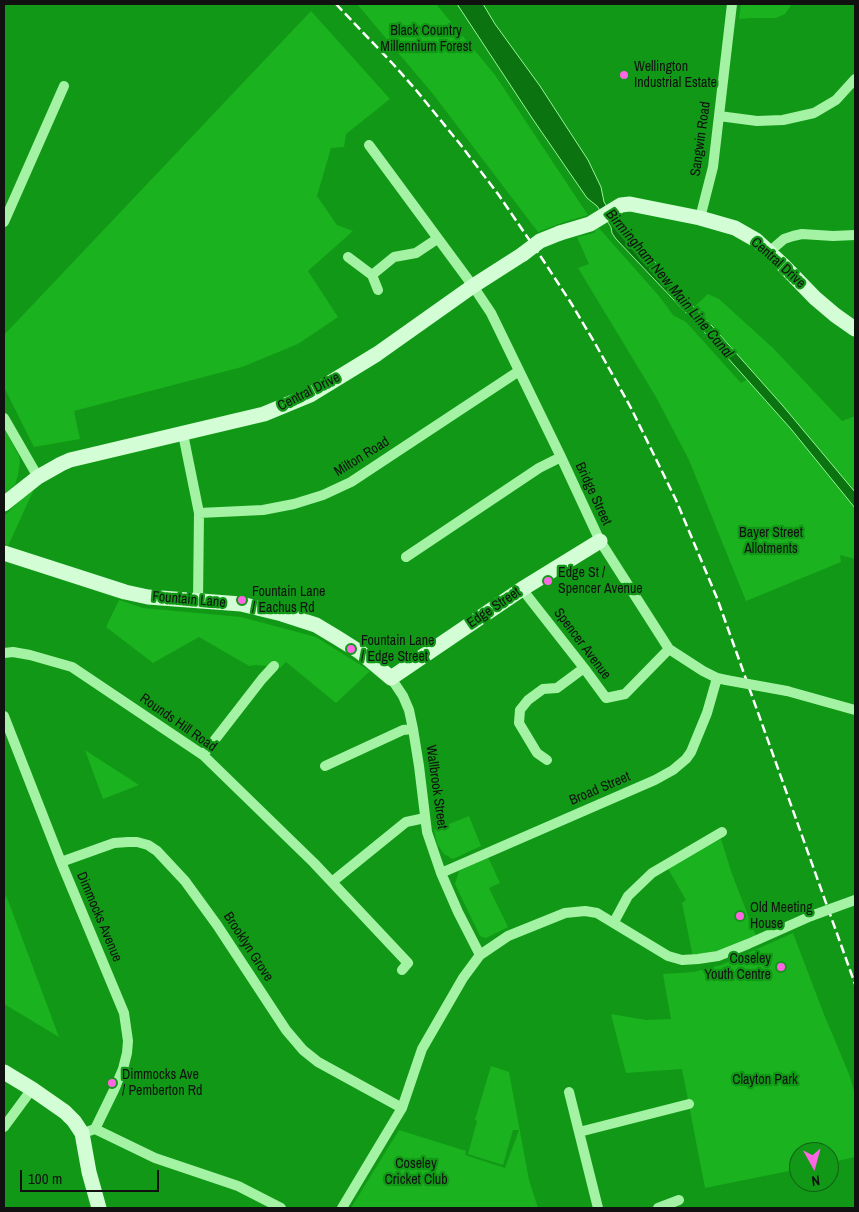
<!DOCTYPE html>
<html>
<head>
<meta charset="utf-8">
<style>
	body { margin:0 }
	#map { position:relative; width:859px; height:1212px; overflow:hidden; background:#129817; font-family:"Archivo Narrow",sans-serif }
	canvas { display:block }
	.frame { position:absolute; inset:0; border:5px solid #111; pointer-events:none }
	.north { position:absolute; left:789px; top:1142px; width:50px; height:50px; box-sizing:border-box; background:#129817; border:1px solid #126215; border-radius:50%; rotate:173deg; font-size:14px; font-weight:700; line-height:20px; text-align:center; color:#111 }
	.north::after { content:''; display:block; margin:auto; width:18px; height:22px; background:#ff66e3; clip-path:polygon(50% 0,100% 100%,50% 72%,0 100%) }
	.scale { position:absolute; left:20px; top:1170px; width:139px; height:22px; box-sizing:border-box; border:2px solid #111; border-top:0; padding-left:6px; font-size:15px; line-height:18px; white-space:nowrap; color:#111; -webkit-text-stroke:4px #129817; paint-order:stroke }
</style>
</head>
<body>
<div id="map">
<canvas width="859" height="1212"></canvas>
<div class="frame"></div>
<div class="north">N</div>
<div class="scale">100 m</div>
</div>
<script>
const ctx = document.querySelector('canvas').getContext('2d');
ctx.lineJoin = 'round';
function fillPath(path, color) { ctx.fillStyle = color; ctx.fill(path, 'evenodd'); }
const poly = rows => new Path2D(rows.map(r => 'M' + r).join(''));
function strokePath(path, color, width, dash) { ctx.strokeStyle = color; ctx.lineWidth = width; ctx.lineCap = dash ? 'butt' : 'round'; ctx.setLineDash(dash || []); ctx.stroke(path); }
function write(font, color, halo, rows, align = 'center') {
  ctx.font = font + ' "Archivo Narrow",sans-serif'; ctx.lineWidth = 4.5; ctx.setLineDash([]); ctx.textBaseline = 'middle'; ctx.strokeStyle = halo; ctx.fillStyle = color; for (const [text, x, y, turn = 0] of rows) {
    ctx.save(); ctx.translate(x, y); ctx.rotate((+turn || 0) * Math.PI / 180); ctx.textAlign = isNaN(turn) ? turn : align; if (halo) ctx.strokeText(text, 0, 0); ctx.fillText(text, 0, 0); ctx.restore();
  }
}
const green = poly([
	[357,4,436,4,495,75,588,215,564,222,538,232,433,94],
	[741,4,792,4,785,14,776,18,751,18,739,19],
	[311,11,390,99,346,134,344,147,331,148,317,196,337,225,353,231,308,271,338,317,298,344,242,367,74,411,80,439,34,447,4,387,4,335],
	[598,227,659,296,673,315,686,322,741,383,755,375,694,307,708,294,719,299,773,348,842,421,855,416,855,559,840,555,841,562,746,601,689,460,656,397,578,268,589,264,577,237,594,233],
	[4,428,19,456,20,462,18,475,15,485,4,494],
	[35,487,8,546,4,542,4,516],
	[119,600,143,608,241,617,316,637,370,671,336,703,286,662,280,668,273,662,268,666,255,665,249,666,199,637,153,663,106,627],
	[85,750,139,785,103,799],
	[469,816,481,846,453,859,444,854,437,844,434,830],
	[721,839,732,874,756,936,717,951,693,957,682,903,686,900,667,867],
	[488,857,500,883,489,888,508,927,486,938,480,936,455,884,459,871],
	[6,895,59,1037,4,1004,4,904],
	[793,933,823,1012,849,1074,855,1095,855,1157,829,1163,829,1152,799,1152,799,1169,705,1188,682,1069,626,1073,611,1014,646,1020,671,1019,663,974,694,972,721,965],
	[491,1066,509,1072,529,1180,538,1208,351,1208,399,1130,466,1151,465,1155,505,1168,519,1130,513,1130,503,1165,468,1154,477,1121,475,1120]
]);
const water = poly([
	[457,4,483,4,495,24,540,86,588,160,601,187,604,202,616,221,625,229,662,270,664,276,712,326,783,406,855,492,855,508,791,429,710,338,616,239,612,233,611,227,597,206,587,198,532,118,457,4]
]);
const street = poly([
	[719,116,757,121,783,120,814,113,836,100,855,79],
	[369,145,473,286,491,313,561,457,600,541,669,649,703,671,717,678,726,680],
	[700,218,713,167,732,4],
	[4,222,64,86],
	[769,252,784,239,793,236,802,234,833,236,855,235],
	[348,257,372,275,378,290],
	[372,275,394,257,416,253,437,239],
	[4,418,38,477],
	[183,434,199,513,198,601],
	[199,513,263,510,294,504,323,495,351,482,519,371],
	[406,557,539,468,561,457],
	[522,589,584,668,606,698,625,694,669,649],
	[4,653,13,652,30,655,72,667,203,755,314,863,408,963,402,970],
	[391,678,403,696,409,710,413,729,419,766,427,832,441,873,458,912,480,955],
	[787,691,855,710],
	[4,716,61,862,124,1013,128,1041,127,1053,123,1069,114,1090,95,1129],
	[203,755,262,679,274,666],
	[547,760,537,753,519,723,520,710,528,700,543,689,557,688,584,668],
	[325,766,403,730,413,729],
	[61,862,114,843,128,842,137,842,148,845,157,851,185,881,217,925,286,1030,303,1050,318,1062,402,1108],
	[441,873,655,780,673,770,686,759,691,752,707,713,717,678],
	[332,882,406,822,425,818],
	[614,922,628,896,652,873,722,832],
	[569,1092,598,1208],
	[4,1127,32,1089],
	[89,1131,95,1129,155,1158,238,1186,281,1208],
	[579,1132,689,1104],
	[342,1208,402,1108,422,1049,463,978,480,955,508,936,565,913,585,911,597,913,668,956,682,960,698,959,718,956,748,944,811,916],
	[658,1208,679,1200]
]);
const secondary = poly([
	[560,233,590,224,621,205,630,204,700,218,735,228,756,240,783,265,815,298,835,315,855,329],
	[4,504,38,477,61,464,70,460,264,414,310,395,377,354,473,286,523,254],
	[4,553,125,592,148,597,241,604,282,614,316,625,336,637,360,652,391,678,522,589,600,541],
	[4,1072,32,1089,65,1112,74,1121,82,1133,89,1172,99,1208]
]);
const rail = poly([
	[336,4,393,64,416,90,460,144,498,194,543,260,571,303,596,345,631,408,676,500,717,598,855,984]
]);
const streetBridge = poly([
	[726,680,787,691],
	[811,916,855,900]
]);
const secondaryBridge = poly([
	[523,254,540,241,560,233]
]);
const markers = [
	[624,75,5,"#ff66e3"],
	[548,581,5,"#ff66e3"],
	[242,600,5,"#ff66e3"],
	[351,649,5,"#ff66e3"],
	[740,916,5,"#ff66e3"],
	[781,967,5,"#ff66e3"],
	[112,1083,5,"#ff66e3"]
];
const parkNames = [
	["Black Country",426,31],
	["Millennium Forest",426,47],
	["Bayer Street",771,533],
	["Allotments",771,549],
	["Clayton Park",765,1080],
	["Coseley",416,1164],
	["Cricket Club",416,1180]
];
const poiNames = [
	["Wellington",634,67],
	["Industrial Estate",634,83],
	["Edge St /",558,573],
	["Spencer Avenue",558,589],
	["Fountain Lane",252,592],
	["/ Eachus Rd",252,608],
	["Fountain Lane",361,641],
	["/ Edge Street",361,657],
	["Old Meeting",750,908],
	["House",750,924],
	["Coseley",771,959,"right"],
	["Youth Centre",771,975,"right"],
	["Dimmocks Ave",122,1075],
	["/ Pemberton Rd",122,1091]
];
const streetNames = [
	["Sangwin Road",701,139,-82],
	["Central Drive",778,263,42],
	["Central Drive",309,392,-27],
	["Milton Road",362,457,-32],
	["Bridge Street",593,494,65],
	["Fountain Lane",189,600,5],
	["Edge Street",494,608,-34],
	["Spencer Avenue",582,644,53],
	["Rounds Hill Road",178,723,35],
	["Wallbrook Street",436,787,82],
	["Broad Street",600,789,-23],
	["Dimmocks Avenue",99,917,67],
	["Brooklyn Grove",248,947,57]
];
const waterNames = [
	["Birmingham New Main Line Canal",669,284,50]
];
fillPath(green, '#1ab21e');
fillPath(water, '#0b7410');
strokePath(water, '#95f696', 1);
strokePath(street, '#a4f3a5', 10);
strokePath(secondary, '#d3fdd5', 15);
strokePath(rail, '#fff', 2.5, [9, 4]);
strokePath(streetBridge, '#a4f3a5', 10);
strokePath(secondaryBridge, '#d3fdd5', 15);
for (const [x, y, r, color] of markers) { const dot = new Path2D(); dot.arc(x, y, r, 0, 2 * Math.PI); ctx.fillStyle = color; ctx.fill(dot); strokePath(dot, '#129817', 2); }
write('14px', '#111', '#129817', parkNames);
write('14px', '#111', '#129817', poiNames, 'left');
write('14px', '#111', '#129817', streetNames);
write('italic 15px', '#111', '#129817', waterNames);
</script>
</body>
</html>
